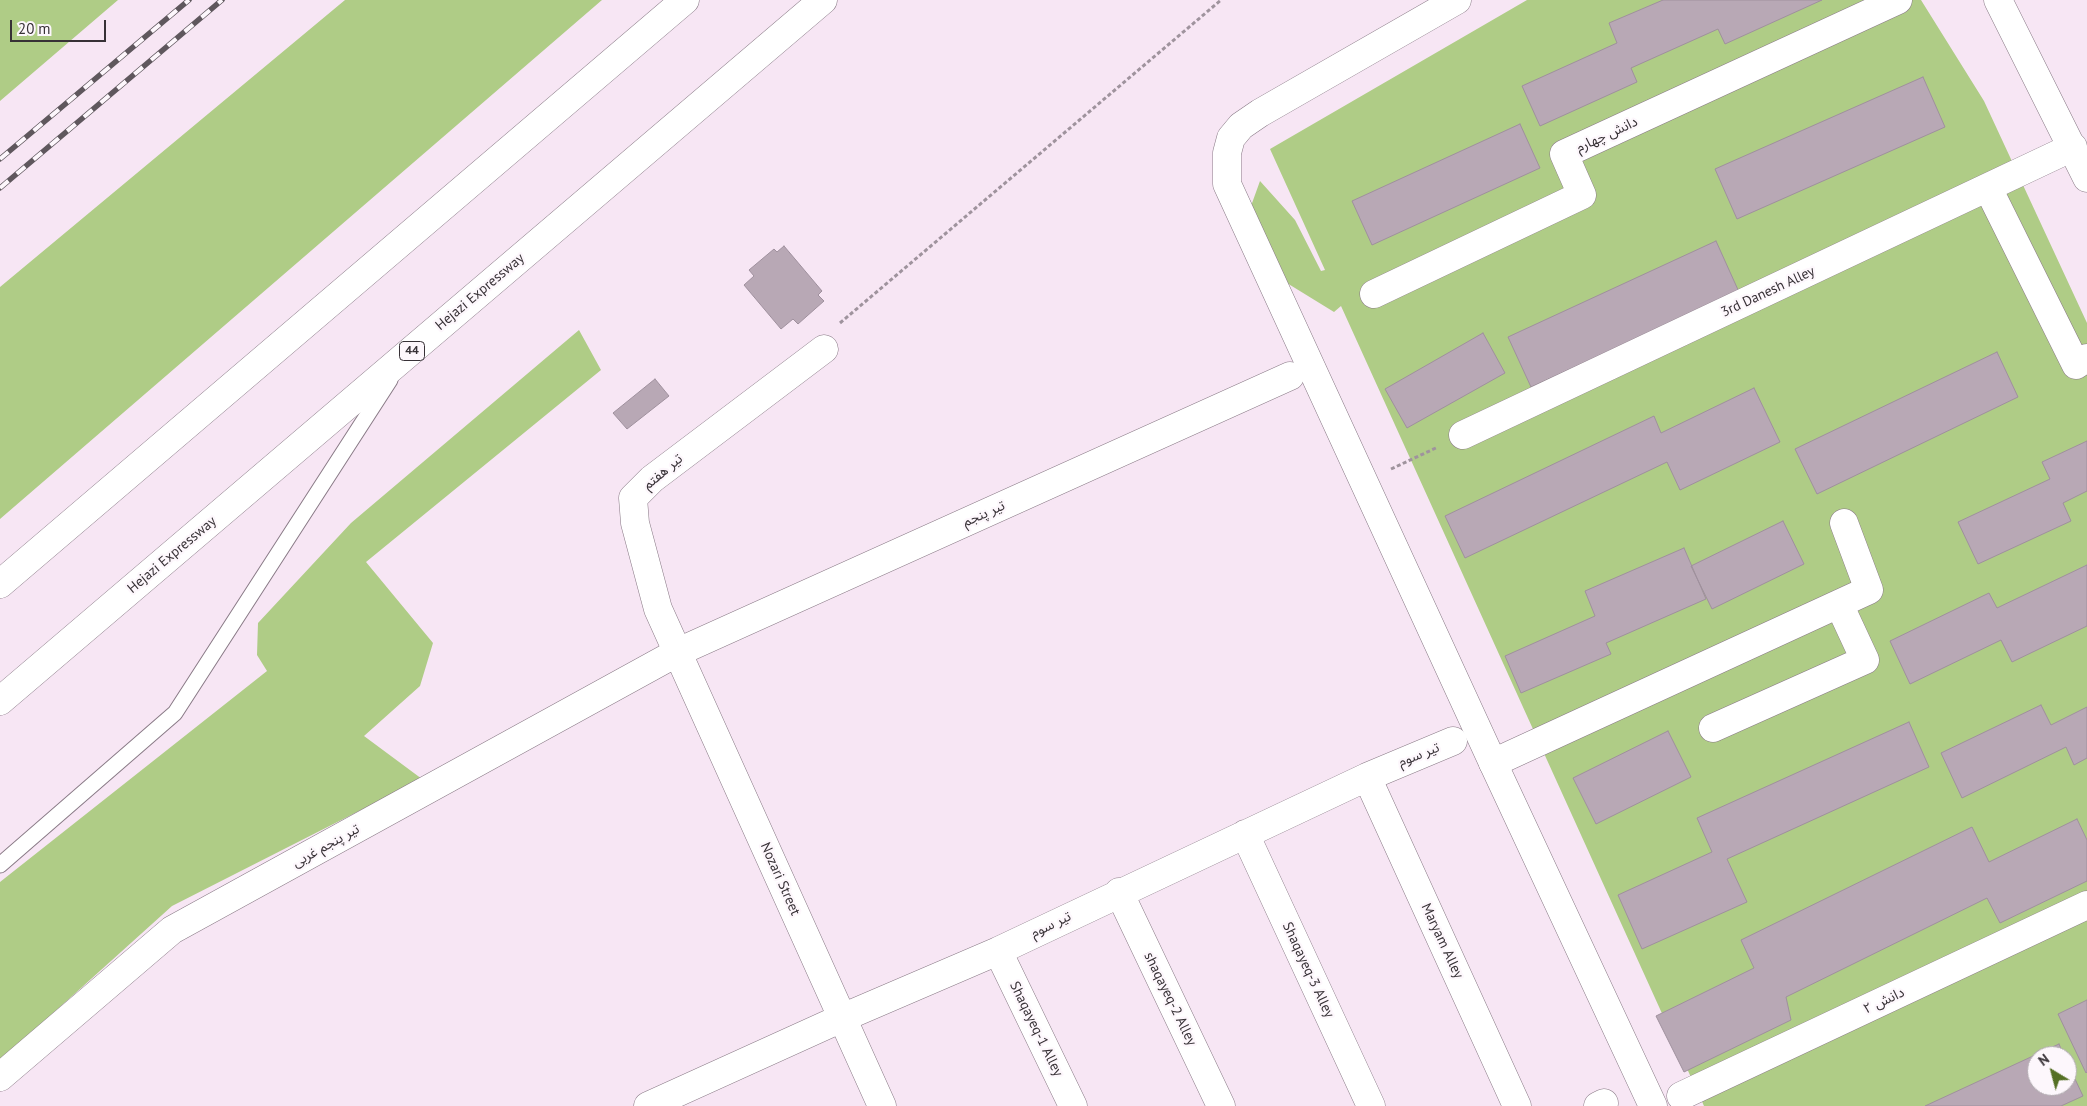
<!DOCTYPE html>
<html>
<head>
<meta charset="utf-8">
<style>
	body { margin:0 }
	#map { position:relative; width:2087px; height:1106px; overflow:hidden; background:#f7e6f4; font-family:"PT Sans",sans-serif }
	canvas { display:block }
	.north { position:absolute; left:2027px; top:1046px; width:50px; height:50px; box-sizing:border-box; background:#fdf7fc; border:1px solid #aea8ad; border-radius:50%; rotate:323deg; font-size:14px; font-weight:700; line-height:20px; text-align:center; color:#373136 }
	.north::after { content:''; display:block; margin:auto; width:18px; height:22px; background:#557024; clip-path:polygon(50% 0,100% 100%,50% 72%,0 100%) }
	.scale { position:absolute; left:10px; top:20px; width:96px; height:22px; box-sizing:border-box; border:2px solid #373136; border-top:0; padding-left:6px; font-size:15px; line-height:18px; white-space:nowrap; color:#373136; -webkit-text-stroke:4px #fdf7fc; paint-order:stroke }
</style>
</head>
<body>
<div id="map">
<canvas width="2087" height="1106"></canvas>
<div class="north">N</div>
<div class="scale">20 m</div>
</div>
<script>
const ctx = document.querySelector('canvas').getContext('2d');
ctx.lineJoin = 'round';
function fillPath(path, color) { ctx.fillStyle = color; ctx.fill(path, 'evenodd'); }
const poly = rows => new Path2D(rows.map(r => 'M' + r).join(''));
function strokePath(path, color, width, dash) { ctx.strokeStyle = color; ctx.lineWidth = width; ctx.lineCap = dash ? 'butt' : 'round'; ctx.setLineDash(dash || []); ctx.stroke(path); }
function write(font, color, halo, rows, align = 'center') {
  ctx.font = font + ' "PT Sans","Noto Sans Arabic",sans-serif'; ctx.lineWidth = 4.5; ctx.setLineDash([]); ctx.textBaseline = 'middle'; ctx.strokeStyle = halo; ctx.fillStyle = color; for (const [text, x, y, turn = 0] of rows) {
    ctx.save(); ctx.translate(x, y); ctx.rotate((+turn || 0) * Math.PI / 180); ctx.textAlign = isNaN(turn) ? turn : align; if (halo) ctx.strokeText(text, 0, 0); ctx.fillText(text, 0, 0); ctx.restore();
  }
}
const green = poly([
	[0,0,118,0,0,101],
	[345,0,602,0,0,519,0,287],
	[1527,0,1921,0,1984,101,2087,323,2087,1106,1704,1106,1341,306,1334,312,1282,280,1251,206,1260,181,1295,220,1321,271,1325,270,1270,149],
	[2037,1056,2067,1056,2067,1086,2037,1086],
	[579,330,601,370,366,562,433,643,420,686,364,736,422,779,172,906,0,1061,0,882,267,671,257,655,258,623,351,523]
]);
const building = poly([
	[1663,0,1822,0,1725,44,1718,29,1631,68,1637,82,1540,126,1522,86,1617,43,1609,23,1663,0],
	[1923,77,1945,127,1737,219,1715,169,1923,77],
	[1520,124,1540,168,1372,245,1352,201,1520,124],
	[1716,241,1739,292,1531,387,1508,337,1716,241],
	[784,246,822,291,818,295,824,301,798,324,793,319,781,329,744,285,754,276,749,270,774,249,777,252,784,246],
	[1483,333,1505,373,1407,428,1385,389,1483,333],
	[1997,352,2018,397,1817,494,1795,449,1997,352],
	[655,379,669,396,627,429,613,413,655,379],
	[1754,388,1780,442,1680,490,1667,462,1465,558,1445,516,1654,416,1661,433,1754,388],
	[2087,441,2087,491,2063,503,2071,521,1978,564,1958,522,2050,479,2042,462,2087,441],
	[1783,521,1804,564,1712,609,1691,566,1783,521],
	[1684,548,1706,599,1606,643,1611,654,1521,693,1505,656,1595,616,1585,591,1684,548],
	[2087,565,2087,626,2012,662,2001,640,1910,684,1890,641,1989,593,1997,608,2087,565],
	[2041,705,2051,725,2087,707,2087,758,2074,765,2066,747,1962,798,1941,753,2041,705],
	[1909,722,1929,767,1727,859,1747,902,1642,949,1618,895,1712,852,1697,818,1909,722],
	[1668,731,1691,777,1596,824,1573,778,1668,731],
	[2077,819,2087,840,2087,881,2000,923,1987,898,1786,997,1791,1020,1684,1072,1656,1016,1754,968,1741,940,1972,827,1989,862,2077,819],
	[2087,1000,2087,1072,2086,1073,2058,1014,2087,1000],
	[2059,1044,2064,1056,2037,1056,2037,1086,2067,1086,2067,1062,2083,1096,2061,1106,1925,1106,2059,1044]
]);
const path = poly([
	[840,323,1221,0],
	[1391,469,1438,447]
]);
const service = poly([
	[0,865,175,713,390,380]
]);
const minor = poly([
	[1988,188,2076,365,2087,358],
	[1374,294,1582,195,1564,154,1898,0],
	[824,349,652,479,633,498,635,523,658,609,882,1106],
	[1463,435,2073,147],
	[1713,728,1865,660,1839,604],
	[1493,763,1869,590,1844,523],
	[1367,777,1517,1106],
	[1245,834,1371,1106],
	[1119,892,1221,1106],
	[998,951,1073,1106],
	[0,1077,172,930,678,652,1290,376],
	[1681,1096,2087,905],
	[648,1106,842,1018,998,951,1367,777,1453,741],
	[1598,1106,1604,1103]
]);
const tertiary = poly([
	[1457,0,1260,113,1241,126,1231,138,1227,153,1227,184,1493,763,1653,1106],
	[1998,0,2087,178]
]);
const trunk = poly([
	[0,584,685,0],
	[0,701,823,0]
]);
const rail = poly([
	[0,159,189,0],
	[0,188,222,0]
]);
const shields = [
	[412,351,25]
];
const shieldNames = [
	["44",412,351]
];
const streetNames = [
	["دانش چهارم",1607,135,-25],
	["Hejazi Expressway",480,292,-40],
	["3rd Danesh Alley",1768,292,-25],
	["تیر هفتم",663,472,-40],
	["تیر پنجم",984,514,-24],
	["Hejazi Expressway",172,555,-40],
	["تیر سوم",1419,755,-22],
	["تیر پنجم غربی",326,846,-29],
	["Nozari Street",780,879,66],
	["تیر سوم",1051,925,-26],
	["Maryam Alley",1442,941,65],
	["Shaqayeq-3 Alley",1308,970,65],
	["shaqayeq-2 Alley",1170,999,64],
	["دانش ۲",1884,1001,-25],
	["Shaqayeq-1 Alley",1036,1029,64]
];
fillPath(green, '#afcc86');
fillPath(building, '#b8a8b5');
strokePath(building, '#9f909d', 1);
strokePath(service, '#897a86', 17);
strokePath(minor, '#897a86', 29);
strokePath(tertiary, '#897a86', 29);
strokePath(trunk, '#897a86', 29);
strokePath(path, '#9f939d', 3, [4, 2.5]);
strokePath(service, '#fff', 15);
strokePath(minor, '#fff', 28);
strokePath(tertiary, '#fff', 28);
strokePath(trunk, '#fff', 28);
strokePath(rail, '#5f575d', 5.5);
strokePath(rail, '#fdf7fc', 4, [11]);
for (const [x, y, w] of shields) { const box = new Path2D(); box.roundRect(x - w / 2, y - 9.5, w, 19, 4); ctx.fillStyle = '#fdf7fc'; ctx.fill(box); strokePath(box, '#373136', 1); }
write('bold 12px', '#373136', null, shieldNames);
write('14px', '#373136', '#fdf7fc', streetNames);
</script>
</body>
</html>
